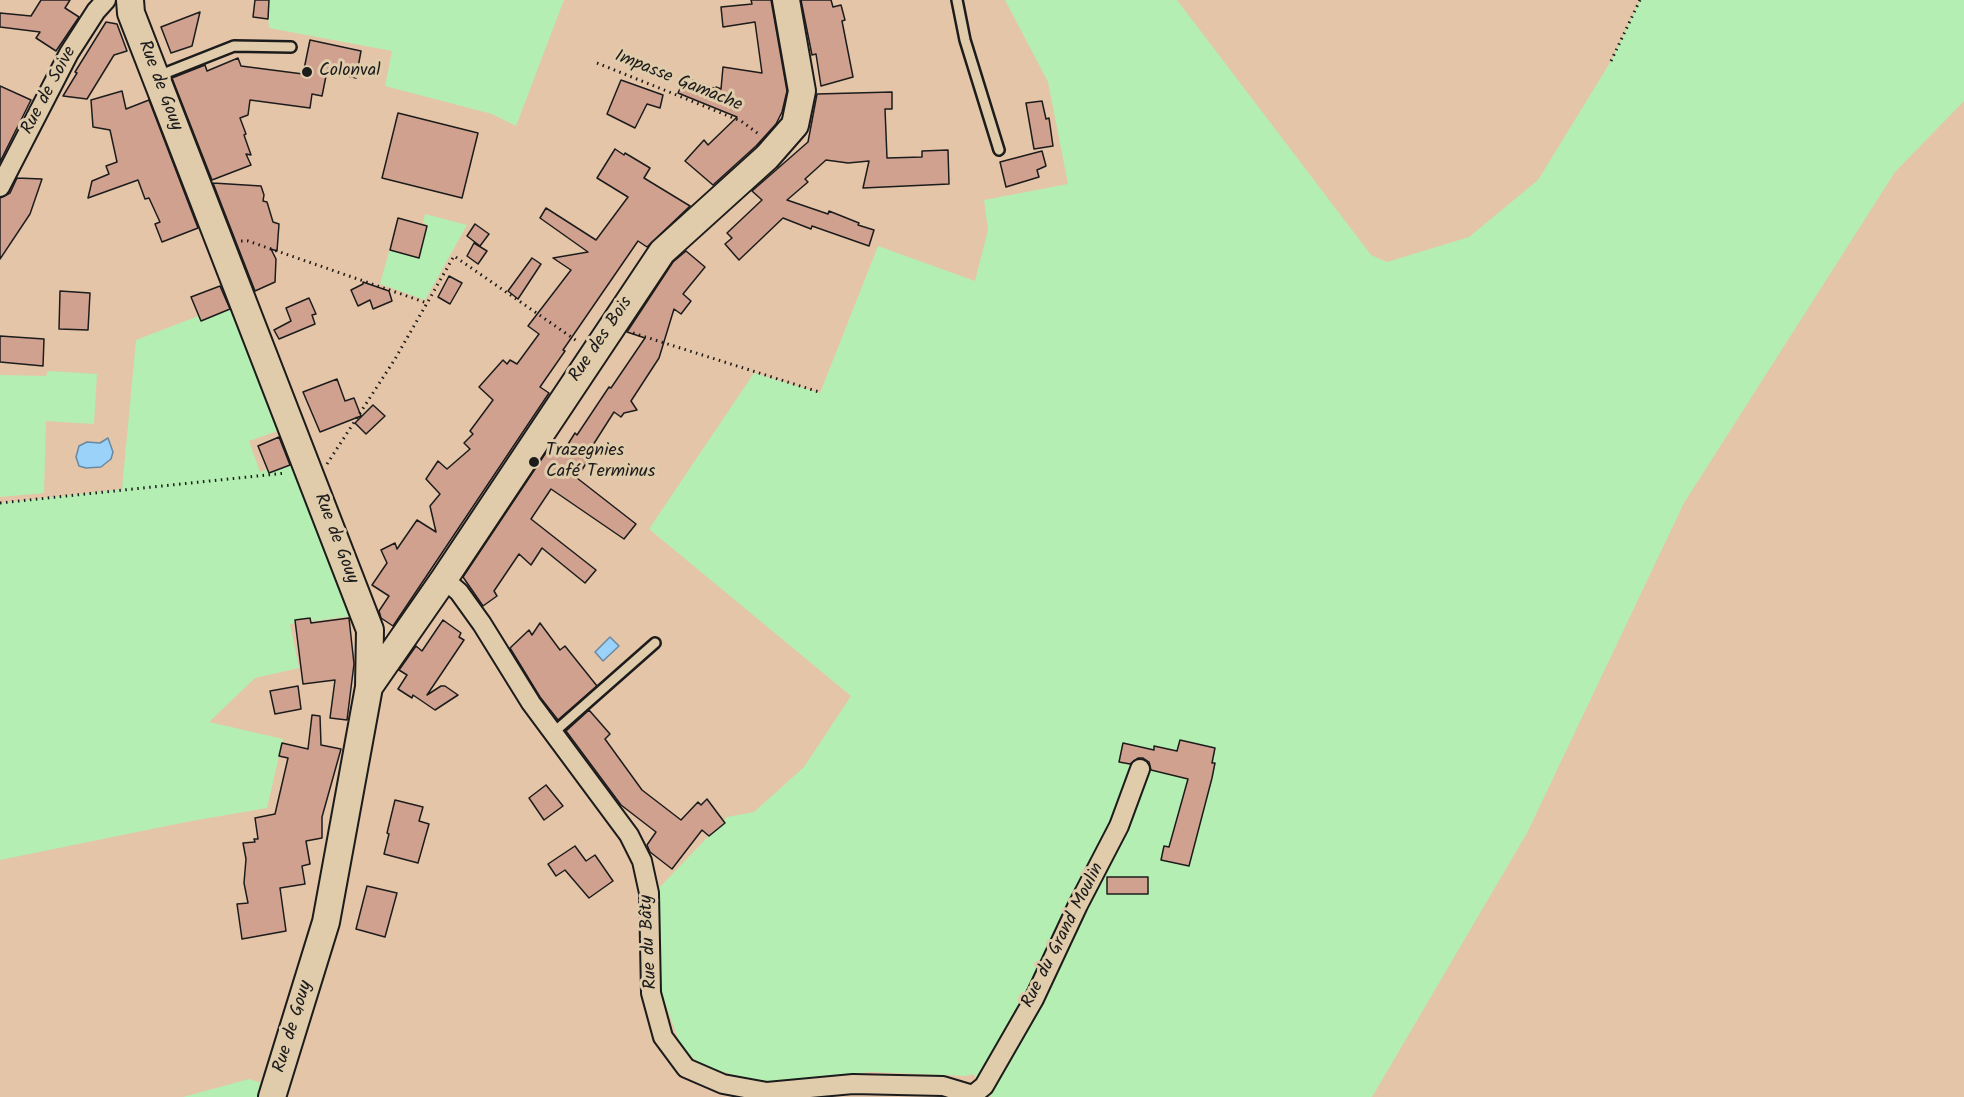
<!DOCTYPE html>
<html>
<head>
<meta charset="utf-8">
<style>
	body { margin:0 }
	canvas { display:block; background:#e4c5a8 }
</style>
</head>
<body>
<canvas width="1964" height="1097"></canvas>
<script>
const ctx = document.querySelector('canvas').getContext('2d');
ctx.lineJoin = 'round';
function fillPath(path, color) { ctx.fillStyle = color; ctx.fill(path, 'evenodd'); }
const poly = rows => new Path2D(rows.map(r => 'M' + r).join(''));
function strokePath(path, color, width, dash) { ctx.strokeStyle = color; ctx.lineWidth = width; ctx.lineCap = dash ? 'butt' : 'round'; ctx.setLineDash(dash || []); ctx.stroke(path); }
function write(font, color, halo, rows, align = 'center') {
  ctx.font = font + ' Kalam,sans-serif'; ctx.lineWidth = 6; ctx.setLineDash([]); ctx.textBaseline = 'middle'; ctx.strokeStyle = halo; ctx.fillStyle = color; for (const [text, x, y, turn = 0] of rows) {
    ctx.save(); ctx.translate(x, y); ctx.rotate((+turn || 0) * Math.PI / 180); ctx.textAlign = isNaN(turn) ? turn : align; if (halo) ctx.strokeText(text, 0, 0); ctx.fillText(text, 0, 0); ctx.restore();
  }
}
const green = poly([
	[267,0,564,0,516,126,492,114,385,86,392,51,269,28],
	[1005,0,1177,0,1371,255,1387,262,1469,237,1538,180,1611,61,1640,0,1964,0,1964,101,1895,172,1684,503,1527,833,1372,1097,991,1097,973,1074,966,1076,871,1072,765,1083,704,1067,682,1049,661,992,656,891,727,817,754,812,804,767,851,696,649,529,754,373,820,393,878,246,975,281,988,230,984,200,1068,184,1048,82],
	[425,214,467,225,425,300,380,284,390,248,419,255,427,224,423,223],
	[232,303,283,429,249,441,260,472,295,459,352,616,290,624,299,668,255,678,209,722,283,739,267,808,186,822,0,860,0,503,122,489,136,340],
	[48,371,97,374,94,424,46,421,44,493,0,497,0,375,46,376],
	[249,1079,275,1087,272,1097,183,1097]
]);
const water = poly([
	[108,438,113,452,111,459,101,467,86,468,79,466,76,457,79,446,87,442,100,443,108,438],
	[610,637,619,646,603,661,595,652,610,637]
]);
const building = poly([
	[41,0,70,0,65,8,79,17,56,51,36,38,40,32,0,27,0,13,31,16,41,0],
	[255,0,269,0,268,19,253,17,255,0],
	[751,0,771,0,787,91,782,112,776,124,756,146,713,185,685,161,704,140,708,145,737,117,678,93,685,77,716,89,716,87,721,89,723,67,762,73,755,22,723,27,721,7,752,4,751,0],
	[801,0,831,0,833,7,841,5,845,20,842,21,853,77,821,86,816,54,812,55,801,0],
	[200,12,192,46,171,53,161,27,200,12],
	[106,22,117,24,127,51,114,55,87,99,63,96,77,73,75,72,106,22],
	[310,40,361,51,356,78,327,71,322,96,312,94,310,108,250,100,248,115,240,118,246,134,244,135,251,155,246,154,251,165,212,180,172,78,205,65,207,71,238,58,241,66,303,74,310,40],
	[621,80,663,95,660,108,647,104,635,128,607,114,621,80],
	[0,86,31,100,0,162,0,86],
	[122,91,126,109,149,100,198,228,162,242,155,224,160,222,149,198,145,199,138,180,88,198,92,181,109,174,106,166,117,162,110,130,93,127,91,100,122,91],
	[892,92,892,109,885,109,887,158,922,157,922,151,948,150,949,184,863,188,869,161,848,163,826,160,805,179,808,182,787,200,828,214,829,211,859,223,858,225,874,230,869,246,812,226,811,229,783,218,739,260,725,244,732,238,727,233,762,200,752,191,808,142,817,94,892,92],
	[1042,101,1046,119,1049,118,1053,146,1034,149,1026,103,1042,101],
	[398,113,478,133,462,198,382,178,398,113],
	[615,149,624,155,625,153,650,168,644,178,690,206,647,247,638,241,563,350,565,351,540,387,549,393,393,626,381,618,379,611,389,596,372,585,387,563,381,550,395,543,397,549,417,520,436,532,430,506,440,494,426,479,438,461,447,469,470,449,464,443,473,434,470,431,493,400,479,387,503,360,507,364,510,360,517,364,539,334,528,326,571,270,553,258,588,252,540,218,546,208,596,240,628,197,597,178,615,149],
	[1042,151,1046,166,1037,170,1039,177,1006,187,1000,162,1042,151],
	[17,178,42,179,30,214,0,259,0,198,10,193,17,178],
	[213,183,261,186,264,195,263,201,267,202,273,222,279,224,277,251,271,249,276,259,275,282,255,291,213,183],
	[398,218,427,226,419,258,390,250,398,218],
	[475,224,489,234,480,246,467,236,475,224],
	[474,243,487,251,478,264,467,256,474,243],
	[686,251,705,267,683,294,691,301,681,314,674,309,659,358,631,401,637,410,624,413,621,417,614,412,593,445,596,447,577,478,636,524,624,539,551,489,531,519,596,570,585,583,542,548,531,565,519,554,494,591,497,596,483,606,463,577,551,445,563,452,575,433,577,435,609,387,611,388,645,338,627,332,673,262,686,251],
	[532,258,541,264,518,299,508,291,532,258],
	[449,276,462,283,450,304,438,297,449,276],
	[363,282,389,291,392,301,373,309,370,300,358,306,351,290,363,284,363,282],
	[220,286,230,309,201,321,191,297,220,286],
	[60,291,90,293,88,330,59,329,60,291],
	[309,298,316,314,312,315,315,324,279,339,274,330,291,321,286,308,309,298],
	[0,336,44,339,43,366,0,362,0,336],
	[337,379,345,401,354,398,361,416,320,432,303,392,337,379],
	[373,405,385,416,366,434,355,423,373,405],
	[279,437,290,465,269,473,258,446,279,437],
	[310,618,311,623,349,618,354,664,347,720,330,718,335,680,303,684,295,620,310,618],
	[443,620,461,633,459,637,464,640,427,695,441,686,445,686,458,695,435,710,413,695,412,698,398,689,407,675,399,670,416,646,422,651,443,620],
	[540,623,560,650,565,646,597,686,558,720,540,697,510,648,529,630,532,635,540,623],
	[298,686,301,709,275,714,270,691,298,686],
	[589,710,610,734,605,739,642,790,681,820,698,802,701,805,707,799,725,823,709,836,702,830,672,869,650,852,647,845,656,832,621,805,566,731,589,710],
	[312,715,320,716,321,745,341,749,322,817,322,838,306,841,310,864,302,866,305,884,280,888,286,931,242,939,237,904,248,903,244,883,246,859,243,843,255,842,254,839,258,839,255,818,275,814,288,758,279,756,282,743,308,749,312,715],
	[1180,740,1215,748,1212,763,1215,763,1212,778,1189,866,1161,860,1164,846,1169,847,1188,779,1151,770,1149,762,1143,758,1138,758,1130,764,1119,762,1123,743,1154,750,1154,746,1177,751,1180,740],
	[546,785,563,806,544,820,529,798,546,785],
	[395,800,423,807,419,821,429,824,418,863,384,854,389,834,387,833,395,800],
	[575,846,586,861,595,855,613,881,589,898,565,870,556,876,548,864,575,846],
	[1107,877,1148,877,1148,894,1107,894,1107,877],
	[367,886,397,893,385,937,356,929,367,886]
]);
const path = poly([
	[1611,61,1640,0],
	[597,63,741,121,760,135],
	[241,241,248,241,427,303],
	[633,333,819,392],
	[327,464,395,359,454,256,577,341],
	[0,503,286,473]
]);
const lane = poly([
	[957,0,965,40,999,150],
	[158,76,234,46,291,47],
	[553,733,655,643]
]);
const street = poly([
	[0,187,69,53,96,11,106,0],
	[444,579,459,592,482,624,531,703,629,835,642,861,649,893,651,993,663,1037,686,1068,723,1084,767,1092,853,1084,943,1086,973,1095,984,1086,1034,999,1078,905,1119,826,1140,769]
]);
const secondary = poly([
	[130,0,131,13,370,630,369,687,326,922,272,1097],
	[369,687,444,579,662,252,767,157,795,125,802,91,786,0]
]);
const markers = [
	[307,72,6,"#1c1c1c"],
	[534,462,6,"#1c1c1c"]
];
const poiNames = [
	["Colonval",319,72],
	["Trazegnies",546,452],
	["Café Terminus",546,473]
];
const streetNames = [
	["Impasse Gamache",678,82,22],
	["Rue de Gouy",159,86,69],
	["Rue de Soive",50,91,-62],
	["Rue des Bois",602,340,-56],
	["Rue de Gouy",335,539,69],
	["Rue du Grand Moulin",1064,936,-63],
	["Rue du Bâty",650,942,-93],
	["Rue de Gouy",294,1027,-73]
];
fillPath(green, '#b5eeb2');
fillPath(water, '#9bd2fa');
strokePath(water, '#6889a1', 1.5);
fillPath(building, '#d1a190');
strokePath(building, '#1c1c1c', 1.5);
strokePath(lane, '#1c1c1c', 14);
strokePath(street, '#1c1c1c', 22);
strokePath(secondary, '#1c1c1c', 30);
strokePath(path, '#1c1c1c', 3, [1.5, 4.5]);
strokePath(lane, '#e0cbaa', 9);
strokePath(street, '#e0cbaa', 18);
strokePath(secondary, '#e0cbaa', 26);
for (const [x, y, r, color] of markers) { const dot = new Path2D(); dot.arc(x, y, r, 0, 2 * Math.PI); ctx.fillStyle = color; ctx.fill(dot); strokePath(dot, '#e0cbaa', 2); }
write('18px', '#1c1c1c', '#e0cbaa', poiNames, 'left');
write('18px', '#1c1c1c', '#e0cbaa', streetNames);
</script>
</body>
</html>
